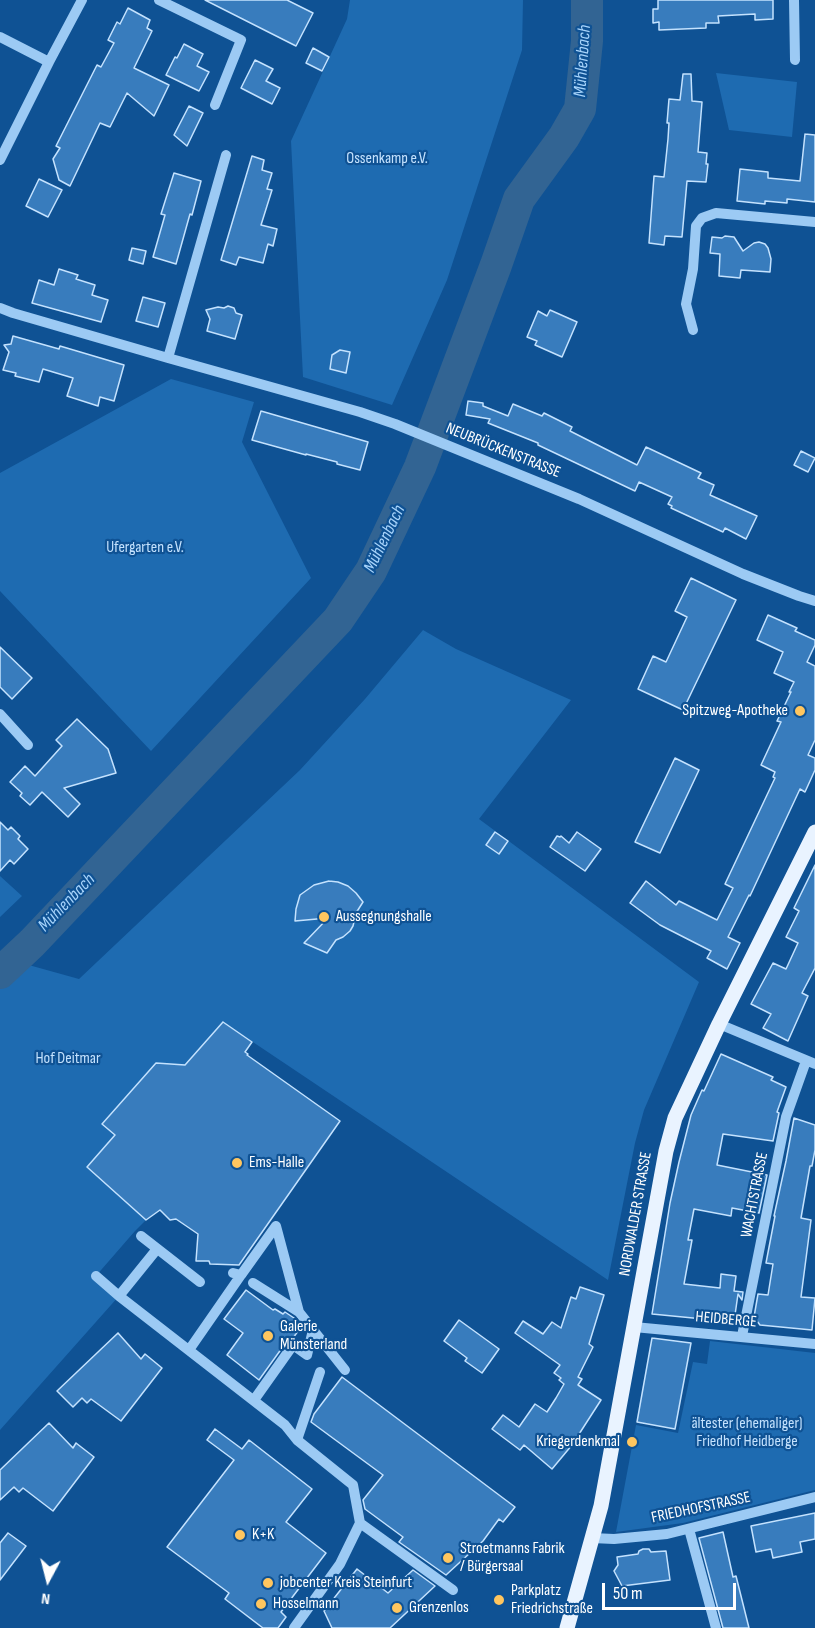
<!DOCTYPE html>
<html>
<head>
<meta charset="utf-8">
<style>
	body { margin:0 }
	#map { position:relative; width:815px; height:1628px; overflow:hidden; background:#0f5294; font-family:"Sofia Sans Condensed",sans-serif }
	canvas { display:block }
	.north { position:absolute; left:18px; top:1550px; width:60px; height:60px; -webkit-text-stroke:4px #0f5294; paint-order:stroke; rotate:187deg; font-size:16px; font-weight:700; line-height:24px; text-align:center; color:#fff }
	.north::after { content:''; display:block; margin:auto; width:21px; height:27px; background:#fff; clip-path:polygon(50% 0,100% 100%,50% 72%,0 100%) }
	.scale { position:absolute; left:602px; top:1583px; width:134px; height:27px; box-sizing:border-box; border:3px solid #fff; border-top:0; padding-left:8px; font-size:18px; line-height:21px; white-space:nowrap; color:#fff; -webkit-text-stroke:4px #0f5294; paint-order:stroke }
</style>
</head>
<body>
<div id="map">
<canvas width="815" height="1628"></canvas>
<div class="north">N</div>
<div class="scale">50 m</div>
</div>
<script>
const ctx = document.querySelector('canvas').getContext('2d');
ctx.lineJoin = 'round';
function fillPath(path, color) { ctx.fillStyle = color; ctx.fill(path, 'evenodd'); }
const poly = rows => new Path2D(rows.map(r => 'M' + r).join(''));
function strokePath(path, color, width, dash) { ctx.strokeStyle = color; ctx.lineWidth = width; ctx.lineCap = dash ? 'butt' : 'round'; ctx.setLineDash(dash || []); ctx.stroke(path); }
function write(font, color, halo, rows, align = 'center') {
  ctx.font = font + ' "Sofia Sans Condensed",sans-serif'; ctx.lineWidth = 4.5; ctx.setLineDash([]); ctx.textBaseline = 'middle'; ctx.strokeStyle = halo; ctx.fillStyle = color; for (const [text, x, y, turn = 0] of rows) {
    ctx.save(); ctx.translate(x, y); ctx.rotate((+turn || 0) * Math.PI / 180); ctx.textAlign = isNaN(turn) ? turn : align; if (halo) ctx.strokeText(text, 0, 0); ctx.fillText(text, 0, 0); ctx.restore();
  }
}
const green = poly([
	[350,0,523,0,522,50,447,280,392,405,303,377,291,141,347,19],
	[716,73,797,82,792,137,729,130],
	[171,379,254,402,242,442,311,578,151,751,0,591,0,473],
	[423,630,456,649,571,700,479,819,699,982,644,1110,635,1143,608,1280,223,1022,185,1065,155,1064,102,1123,115,1135,87,1167,146,1220,135,1231,95,1277,119,1296,0,1430,0,957,79,979,300,770,365,699],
	[0,876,22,896,0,917],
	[710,1341,815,1353,815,1490,683,1523,616,1532,636,1425,678,1433,693,1362,707,1364]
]);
const river = poly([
	[0,973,32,943,338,620,371,571,420,467,496,265,519,199,564,137,580,109,587,41,587,0]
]);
const building = poly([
	[205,0,287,0,313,13,296,46,205,0],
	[658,0,773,0,773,19,755,20,755,14,718,16,719,23,706,23,706,28,659,30,659,22,653,23,653,9,658,9,658,0],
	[128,8,150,20,147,28,152,31,134,68,169,85,154,116,127,93,110,127,100,123,70,186,59,180,53,159,60,148,56,146,97,65,101,67,114,43,108,40,117,22,120,24,128,8],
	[184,44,203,54,197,66,209,72,199,91,166,75,175,57,177,58,184,44],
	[313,48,329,57,322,71,306,63,313,48],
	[255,60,273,69,266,81,280,88,272,104,241,88,255,60],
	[683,74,691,74,692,101,702,102,698,152,707,153,706,164,708,164,706,182,687,181,682,237,665,236,664,245,649,243,654,176,664,177,668,139,669,123,667,123,669,99,680,100,683,74],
	[189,106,203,113,187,146,174,135,189,106],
	[805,134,815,135,815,202,787,199,787,203,765,201,765,204,737,201,740,169,768,172,768,178,800,181,805,134],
	[252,156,264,160,262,170,272,173,267,189,272,190,261,225,277,229,273,246,268,244,263,263,239,257,236,265,221,260,252,156],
	[174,173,201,181,192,215,190,214,176,264,153,257,165,215,161,214,174,173],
	[39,179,62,190,48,217,26,206,39,179],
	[725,236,734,237,743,251,754,243,759,242,765,244,768,248,771,259,770,272,741,270,740,278,719,276,720,254,710,253,712,237,722,238,725,236],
	[132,248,146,251,143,264,129,260,132,248],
	[59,269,78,275,76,279,95,285,92,295,108,300,101,322,32,303,39,280,54,285,59,269],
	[143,297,165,303,158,327,136,321,143,297],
	[228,306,234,308,236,313,242,315,235,339,207,331,210,319,206,310,218,307,224,308,228,306],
	[550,310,577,322,562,357,535,345,537,341,527,337,538,311,547,316,550,310],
	[13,336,59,349,60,346,124,365,114,401,100,397,98,406,67,396,73,378,43,369,39,382,15,376,16,373,3,370,9,352,4,345,11,344,13,336],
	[340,350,350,352,346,373,330,369,332,355,340,350],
	[468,401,483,403,483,406,508,416,513,404,542,416,544,413,572,427,570,431,637,465,646,447,701,473,698,478,714,485,710,495,757,516,746,539,725,528,723,532,671,508,672,506,668,504,672,497,639,482,635,491,538,445,538,443,488,423,490,419,466,415,468,401],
	[261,411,368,442,360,470,337,464,337,462,306,454,306,455,252,440,261,411],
	[801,451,815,458,808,472,794,465,801,451],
	[691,578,736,600,683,710,638,689,653,656,666,662,687,617,675,611,691,578],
	[768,615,797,628,795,631,815,640,815,645,807,662,815,666,815,740,808,755,815,758,815,770,805,792,800,789,750,896,749,895,728,937,740,943,727,969,707,958,711,951,660,925,630,903,646,881,676,905,679,901,717,920,733,888,725,884,775,778,773,777,775,772,761,765,781,722,777,721,791,692,789,692,794,682,774,673,783,652,757,640,768,615],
	[0,647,32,678,12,699,0,687,0,647],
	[77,719,108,749,116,773,64,788,80,804,68,817,42,792,30,805,20,796,22,793,10,782,25,766,35,776,62,746,56,740,77,719],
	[675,758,699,770,660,853,635,842,675,758],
	[0,822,8,830,11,827,20,836,18,839,28,849,14,864,10,860,0,871,0,822],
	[495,832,508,841,499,854,486,845,495,832],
	[577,832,601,849,585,871,550,847,557,836,560,837,561,836,569,843,577,832],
	[815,865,815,968,802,993,808,996,788,1041,763,1028,771,1014,751,1004,773,963,786,969,798,943,786,937,799,911,794,908,815,865],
	[329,881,338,882,348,886,356,893,363,902,356,913,353,926,350,931,343,937,336,940,327,953,304,943,328,918,295,921,296,909,300,895,314,885,329,881],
	[223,1022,252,1042,245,1052,248,1054,247,1055,340,1121,239,1265,210,1264,209,1261,196,1261,198,1234,176,1219,170,1220,160,1210,146,1220,87,1167,115,1135,102,1124,156,1063,185,1065,223,1022],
	[721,1054,773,1077,771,1080,786,1087,777,1112,779,1113,773,1141,723,1134,717,1165,767,1175,759,1213,732,1208,731,1216,694,1209,688,1240,692,1240,684,1284,720,1288,721,1274,736,1276,734,1291,743,1292,742,1300,738,1294,734,1322,652,1314,670,1203,679,1162,691,1115,702,1090,704,1091,721,1054],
	[794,1118,815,1125,815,1150,812,1166,810,1166,801,1218,811,1220,801,1297,815,1298,812,1330,760,1325,754,1317,758,1294,768,1295,773,1264,766,1263,775,1216,774,1216,786,1161,794,1118],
	[580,1287,604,1295,589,1344,593,1347,578,1377,582,1379,578,1385,601,1400,572,1445,552,1469,524,1445,520,1450,492,1429,503,1415,519,1427,535,1404,547,1412,556,1398,564,1384,559,1380,561,1378,554,1373,560,1365,515,1333,523,1321,543,1334,552,1322,561,1328,571,1297,576,1299,580,1287],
	[246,1290,273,1310,275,1309,283,1314,285,1312,294,1318,301,1327,293,1338,287,1341,259,1380,227,1355,243,1333,224,1319,246,1290],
	[459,1320,499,1349,482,1373,465,1361,467,1358,444,1341,459,1320],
	[118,1333,141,1359,145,1354,162,1368,121,1421,91,1399,87,1403,82,1398,73,1407,57,1391,118,1333],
	[652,1338,691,1343,675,1429,637,1422,652,1338],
	[342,1377,515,1507,503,1522,499,1519,483,1541,446,1575,399,1542,403,1537,365,1509,363,1500,383,1475,311,1422,314,1414,342,1377],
	[49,1423,73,1448,76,1443,94,1457,53,1511,23,1488,19,1492,14,1487,0,1500,0,1470,49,1423],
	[215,1429,242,1449,249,1440,312,1489,286,1522,326,1553,281,1612,286,1617,278,1628,263,1628,225,1599,229,1593,167,1547,234,1460,207,1440,215,1429],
	[815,1513,815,1539,800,1542,802,1552,773,1558,771,1549,756,1552,751,1526,815,1513],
	[723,1532,733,1577,736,1576,749,1628,723,1628,699,1538,723,1532],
	[8,1533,26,1546,0,1580,0,1543,8,1533],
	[643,1549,649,1549,651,1552,666,1551,670,1580,622,1586,614,1571,618,1565,617,1557,638,1554,639,1551,643,1549],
	[357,1569,388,1593,413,1570,435,1586,390,1628,332,1628,324,1611,357,1569]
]);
const minor = poly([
	[159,0,241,40,215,105],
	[794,0,795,60],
	[0,37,49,62],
	[0,160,49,62,82,0],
	[0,308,13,313,168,358,360,412,395,424,579,499,743,574,799,596,815,601],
	[693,330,686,304,693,269,696,226,702,218,716,213,815,222],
	[168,358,226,155],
	[0,714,28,745],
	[719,1024,815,1064],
	[141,1236,200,1282],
	[233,1273,241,1275,276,1226,299,1312],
	[96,1276,119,1296,157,1249],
	[253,1283,299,1312,345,1370],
	[119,1296,285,1425,297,1440,353,1485,360,1523,453,1590],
	[634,1327,815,1344],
	[742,1336,786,1117,806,1061],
	[189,1350,241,1275],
	[254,1400,293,1345,307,1355,313,1330],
	[297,1440,320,1372],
	[689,1529,716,1628],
	[592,1538,614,1539,667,1534,815,1497],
	[294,1628,340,1564,360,1523]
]);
const major = poly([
	[567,1628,601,1506,666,1151,675,1118,719,1024,815,832]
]);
const markers = [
	[800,711,6,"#ffc65f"],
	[324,917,6,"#ffc65f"],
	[237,1163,6,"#ffc65f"],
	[268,1336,6,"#ffc65f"],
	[632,1442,6,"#ffc65f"],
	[240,1535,6,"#ffc65f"],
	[448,1558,6,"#ffc65f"],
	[268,1583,6,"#ffc65f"],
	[499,1600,6,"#ffc65f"],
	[261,1604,6,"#ffc65f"],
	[397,1608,6,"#ffc65f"]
];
const parkNames = [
	["Ossenkamp e.V.",387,159],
	["Ufergarten e.V.",145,548],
	["Hof Deitmar",68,1059],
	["ältester (ehemaliger)",747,1424],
	["Friedhof Heidberge",747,1442]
];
const streetNames = [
	["NEUBRÜCKENSTRASSE",503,451,22],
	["WACHTSTRASSE",755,1195,-79],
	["NORDWALDER STRASSE",636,1214,-80],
	["HEIDBERGE",726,1320,5],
	["FRIEDHOFSTRASSE",701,1508,-12]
];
const poiNames = [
	["Spitzweg-Apotheke",788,711,"right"],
	["Aussegnungshalle",336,917],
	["Ems-Halle",249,1163],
	["Galerie",280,1327],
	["Münsterland",280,1345],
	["Kriegerdenkmal",620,1442,"right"],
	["K+K",252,1535],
	["Stroetmanns Fabrik",460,1549],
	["/ Bürgersaal",460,1567],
	["jobcenter Kreis Steinfurt",280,1583],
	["Parkplatz",511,1591],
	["Friedrichstraße",511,1609],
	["Hosselmann",273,1604],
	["Grenzenlos",409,1608]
];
const waterNames = [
	["Mühlenbach",583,61,-86],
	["Mühlenbach",385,539,-64],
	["Mühlenbach",67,903,-46]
];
fillPath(green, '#1e6bb1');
strokePath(river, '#326493', 32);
fillPath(building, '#387cbd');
strokePath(building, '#c4e2fe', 1.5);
strokePath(minor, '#9ccaf4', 10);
strokePath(major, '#e9f3ff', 15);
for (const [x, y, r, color] of markers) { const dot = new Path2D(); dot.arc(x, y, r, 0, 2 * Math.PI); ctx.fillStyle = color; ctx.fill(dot); strokePath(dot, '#0f5294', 2); }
write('16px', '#c4e2fe', '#0f5294', parkNames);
write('16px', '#fff', '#0f5294', streetNames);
write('16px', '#fff', '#0f5294', poiNames, 'left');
write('italic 18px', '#a8d4fb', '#0f5294', waterNames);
</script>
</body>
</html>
